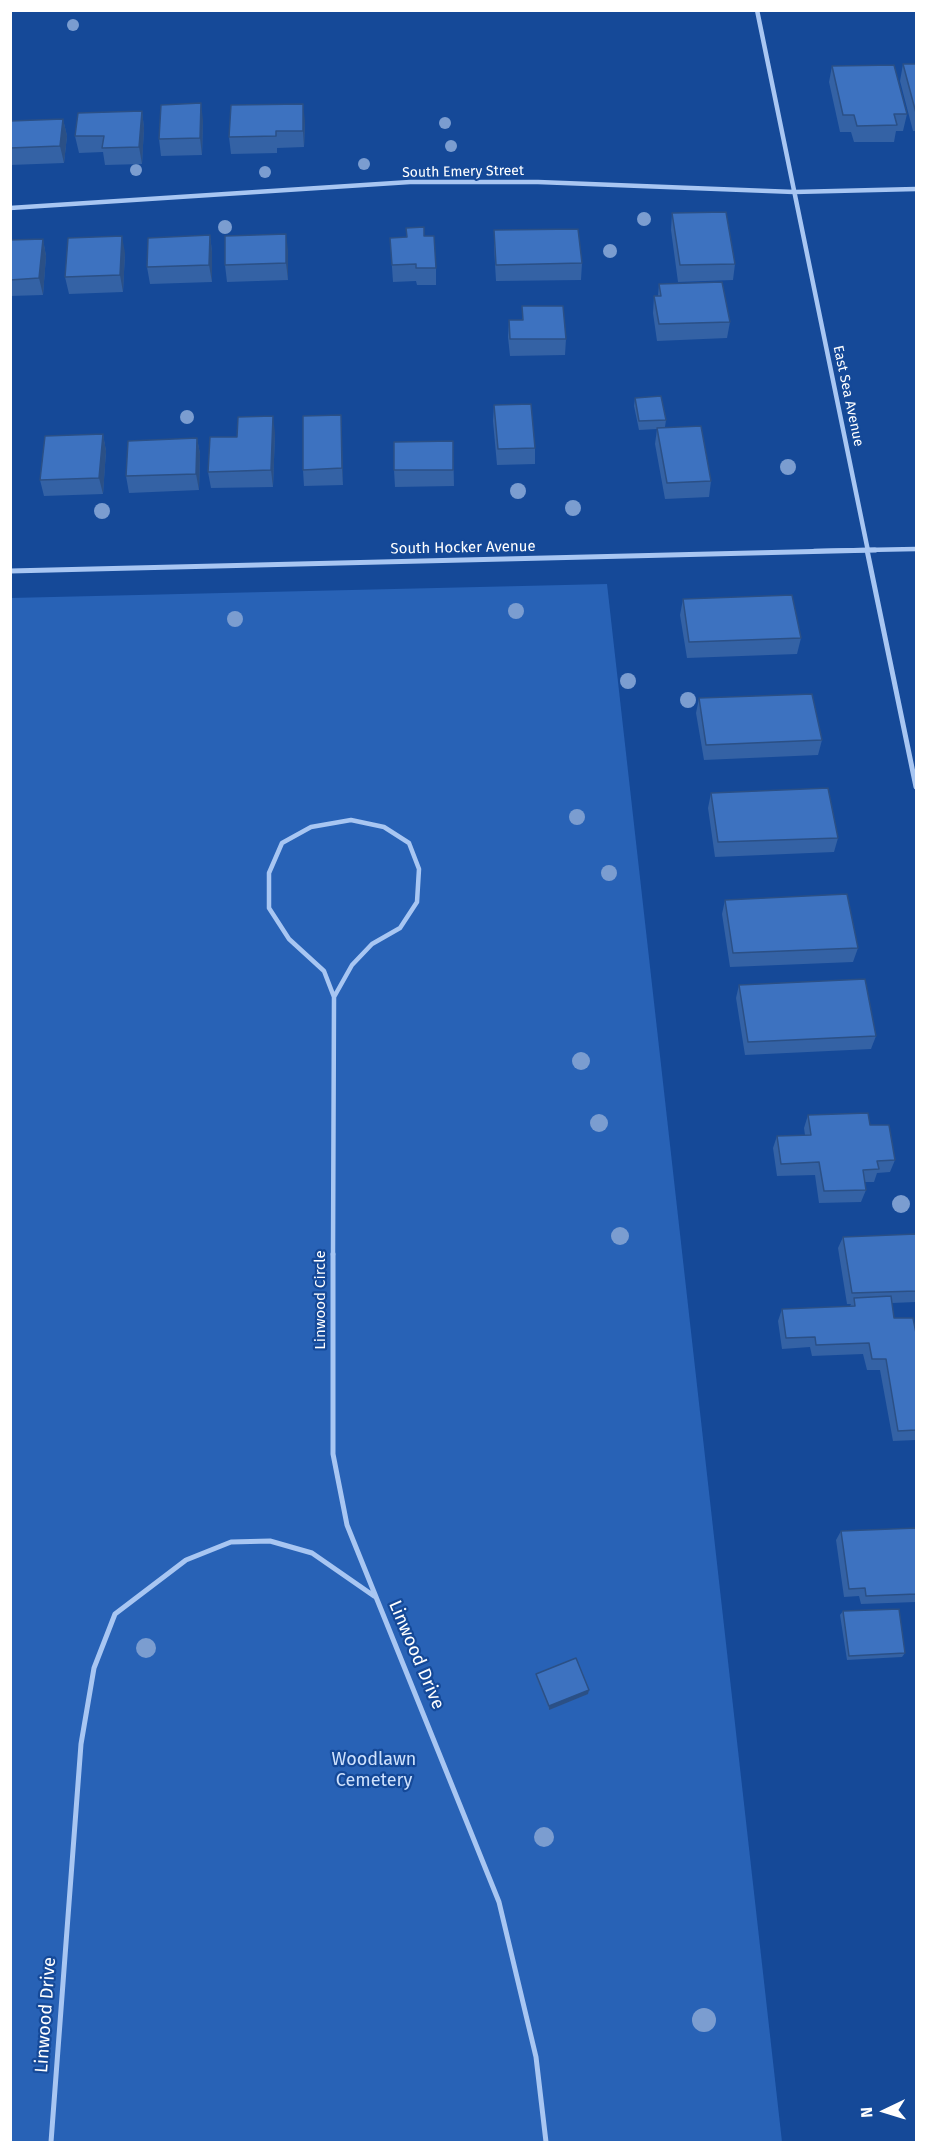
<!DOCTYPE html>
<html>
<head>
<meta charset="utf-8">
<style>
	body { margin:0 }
	#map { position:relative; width:927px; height:2153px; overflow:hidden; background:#154998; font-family:"Fira Sans",sans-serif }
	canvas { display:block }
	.frame { position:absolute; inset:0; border:12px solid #fff; pointer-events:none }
	.north { position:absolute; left:855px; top:2081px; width:60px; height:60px; -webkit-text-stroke:4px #154998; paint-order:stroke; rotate:266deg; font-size:16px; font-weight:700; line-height:24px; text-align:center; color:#fff }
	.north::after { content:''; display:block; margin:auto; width:21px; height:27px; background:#fff; clip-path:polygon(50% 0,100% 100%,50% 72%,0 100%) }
</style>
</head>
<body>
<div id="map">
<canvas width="927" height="2153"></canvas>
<div class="frame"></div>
<div class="north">N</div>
</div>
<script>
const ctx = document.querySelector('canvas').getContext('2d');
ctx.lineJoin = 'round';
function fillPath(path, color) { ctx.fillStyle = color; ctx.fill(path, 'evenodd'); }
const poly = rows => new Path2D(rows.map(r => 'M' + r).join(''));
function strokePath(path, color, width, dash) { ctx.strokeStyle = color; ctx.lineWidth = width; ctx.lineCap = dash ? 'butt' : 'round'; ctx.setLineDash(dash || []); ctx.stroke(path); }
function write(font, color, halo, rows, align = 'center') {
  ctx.font = font + ' "Fira Sans",sans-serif'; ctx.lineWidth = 4.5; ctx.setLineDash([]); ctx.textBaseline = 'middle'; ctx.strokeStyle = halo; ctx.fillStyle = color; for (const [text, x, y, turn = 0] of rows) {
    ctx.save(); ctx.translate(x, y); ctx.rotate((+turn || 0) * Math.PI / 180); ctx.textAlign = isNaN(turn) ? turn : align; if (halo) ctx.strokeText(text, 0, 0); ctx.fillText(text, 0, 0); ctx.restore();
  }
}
const green = poly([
	[607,584,782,2142,11,2142,10,598]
]);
const laneFar1 = poly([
	[351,820,384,827,409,843,419,869,417,902,400,928,372,944,352,965,334,997,324,971,289,939,269,908,269,873,282,843,311,827,351,820],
	[333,1255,334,997]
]);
const lane = poly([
	[333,1254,333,1454,347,1525,499,1902,536,2057,546,2142],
	[51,2142,81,1744,94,1668,115,1614,186,1560,231,1542,270,1541,312,1553,374,1596]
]);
const streetFar1 = poly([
	[757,10,868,551],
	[10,208,410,182,538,182,794,192,916,189],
	[814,551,916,549]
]);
const street = poly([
	[867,550,916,787],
	[10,571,875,550]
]);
const trees = [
	[73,25,6],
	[445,123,6],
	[451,146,6],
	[364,164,6],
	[136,170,6],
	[265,172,6],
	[644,219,7],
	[225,227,7],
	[610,251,7],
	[187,417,7],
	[788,467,8],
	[518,491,8],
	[573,508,8],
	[102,511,8],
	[516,611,8],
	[235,619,8],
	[628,681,8],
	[688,700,8],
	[577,817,8],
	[609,873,8],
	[581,1061,9],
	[599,1123,9],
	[901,1204,9],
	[620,1236,9],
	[146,1648,10],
	[544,1837,10],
	[704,2020,12]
];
const wall = poly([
	[903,64,916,64,916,131,913,131,900,81],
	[832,66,907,114,903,131,896,131,894,142,854,142,851,132,840,132,829,82],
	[142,111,144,128,142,164,105,165,103,152,79,153,75,136],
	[63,119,67,136,64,163,10,165,10,121],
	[203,120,202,155,161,156,159,139],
	[305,121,304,147,277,148,277,153,231,154,229,137],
	[672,213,735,264,733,280,678,282,671,230],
	[406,228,424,236,436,268,436,285,417,285,416,281,393,282,390,238,406,237],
	[494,230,582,263,581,280,496,281,494,247],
	[210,235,212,252,212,282,150,284,147,267],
	[43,239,46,256,43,295,10,296,10,240],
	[288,250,288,280,227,282,225,265],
	[125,253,123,292,69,294,65,277],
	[659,284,730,322,727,338,657,341,653,313,654,296,658,296],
	[522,306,566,339,565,355,510,356,508,337,509,320,522,320],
	[635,398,666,420,665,427,711,481,709,497,665,499,655,444,657,429,639,430,634,406],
	[494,405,535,448,535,464,497,465,493,421],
	[341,415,343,485,304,486,303,470],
	[275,433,273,487,211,488,208,472],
	[103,434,106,451,103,494,44,496,40,480],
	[197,438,200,454,199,490,129,493,126,476],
	[453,441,454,486,395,487,394,470],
	[683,599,801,638,797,654,687,658,680,615],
	[699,698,822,740,818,755,704,760,696,713],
	[711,793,838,838,834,852,715,857,708,808],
	[725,900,858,948,853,962,730,967,722,914],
	[739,985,876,1036,871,1049,745,1055,736,998],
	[808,1115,870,1125,895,1160,890,1172,877,1173,874,1182,865,1182,866,1190,861,1202,819,1203,815,1175,777,1176,773,1148,777,1136,805,1135,804,1128],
	[916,1234,916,1302,892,1303,894,1318,916,1333,916,1440,893,1441,880,1370,867,1370,863,1354,812,1356,810,1347,782,1349,778,1321,782,1309,850,1306,851,1304,847,1304,838,1248,843,1237],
	[916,1528,916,1602,861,1604,859,1596,844,1597,836,1540,841,1531],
	[843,1611,905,1653,902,1657,847,1660,840,1615],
	[536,1674,588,1694,549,1710,536,1677]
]);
const shadedWall = poly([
	[201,103,203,120,202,155,200,138],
	[303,104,305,121,304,147,303,131],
	[142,111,144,128,142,164,139,147],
	[63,119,67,136,64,163,60,146],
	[286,234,288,250,288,280,286,263],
	[210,235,212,252,212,282,209,265],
	[122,236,125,253,123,292,120,275],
	[43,239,46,256,43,295,39,278],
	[341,415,342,431,343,485,342,468],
	[273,416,275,433,273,487,271,470],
	[103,434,106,451,103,494,99,478],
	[197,438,200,454,199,490,196,474],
	[589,1690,588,1694,549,1710,549,1706]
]);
const building = poly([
	[903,64,916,64,916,113,903,64],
	[894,65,907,114,894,114,897,125,857,126,854,115,843,115,832,66,894,65],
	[201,103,200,138,159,139,161,105,201,103],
	[303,104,303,131,276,131,276,136,229,137,231,105,303,104],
	[142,111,139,147,102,148,104,136,75,136,78,113,142,111],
	[63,119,60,146,10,148,10,121,63,119],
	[726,212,735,264,680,265,672,213,726,212],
	[424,227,424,236,434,236,436,268,416,268,416,264,392,265,390,238,407,237,406,228,424,227],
	[578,229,582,263,496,265,494,230,578,229],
	[286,234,286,263,225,265,225,236,286,234],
	[210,235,209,265,147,267,148,238,210,235],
	[122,236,120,275,65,277,68,238,122,236],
	[43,239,39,278,10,280,10,240,43,239],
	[722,282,730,322,659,324,654,296,661,296,659,284,722,282],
	[522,306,563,306,566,339,510,339,509,320,523,320,522,306],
	[661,396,666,420,639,421,635,398,661,396],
	[531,404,535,448,498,449,494,405,531,404],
	[341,415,342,468,303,470,303,416,341,415],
	[273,416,271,470,208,472,210,437,237,437,238,417,273,416],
	[701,426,711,481,667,483,657,428,701,426],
	[103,434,99,478,40,480,45,436,103,434],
	[197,438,196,474,126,476,128,441,197,438],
	[453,441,453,470,394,470,394,442,453,441],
	[792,595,801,638,689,642,683,599,792,595],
	[812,694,822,740,706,745,699,698,812,694],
	[828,788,838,838,718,842,711,793,828,788],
	[847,894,858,948,733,953,725,900,847,894],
	[865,979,876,1036,748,1042,739,985,865,979],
	[868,1113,870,1125,889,1125,895,1160,877,1161,879,1169,863,1170,866,1190,824,1191,819,1162,781,1164,777,1136,811,1135,808,1115,868,1113],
	[916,1234,916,1291,852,1293,843,1237,916,1234],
	[891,1296,894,1318,913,1318,916,1333,916,1430,898,1431,886,1359,872,1359,869,1343,816,1345,815,1337,786,1338,782,1309,855,1306,854,1298,891,1296],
	[916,1528,916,1594,866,1596,865,1588,849,1589,841,1531,916,1528],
	[899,1609,905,1653,849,1656,843,1611,899,1609],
	[576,1658,589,1690,549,1706,536,1674,576,1658]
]);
const farStreetnames = [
	["South Emery Street",463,172,-1],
	["East Sea Avenue",848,396,78]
];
const streetNames = [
	["South Hocker Avenue",463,548,-1],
	["Linwood Circle",321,1300,-90]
];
const nearStreetnames = [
	["Linwood Drive",416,1655,67],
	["Linwood Drive",46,2015,-86]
];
const nearParknames = [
	["Woodlawn",374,1760],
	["Cemetery",374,1781]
];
fillPath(green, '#2862b6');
strokePath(laneFar1, '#a8c6f2', 4.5);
strokePath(lane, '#a8c6f2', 5);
strokePath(streetFar1, '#a8c6f2', 4.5);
strokePath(street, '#a8c6f2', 5);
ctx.fillStyle = '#7b9dd0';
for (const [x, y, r] of trees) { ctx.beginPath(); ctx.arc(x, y, r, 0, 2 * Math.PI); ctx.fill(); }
fillPath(wall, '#3462a5');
fillPath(shadedWall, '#2b5086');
fillPath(building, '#3d72c0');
strokePath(building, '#2b5086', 1.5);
write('14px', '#fff', '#154998', farStreetnames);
write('15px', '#fff', '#154998', streetNames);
write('18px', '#fff', '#154998', nearStreetnames);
write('18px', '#cfe2fd', '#154998', nearParknames);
</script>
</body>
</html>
